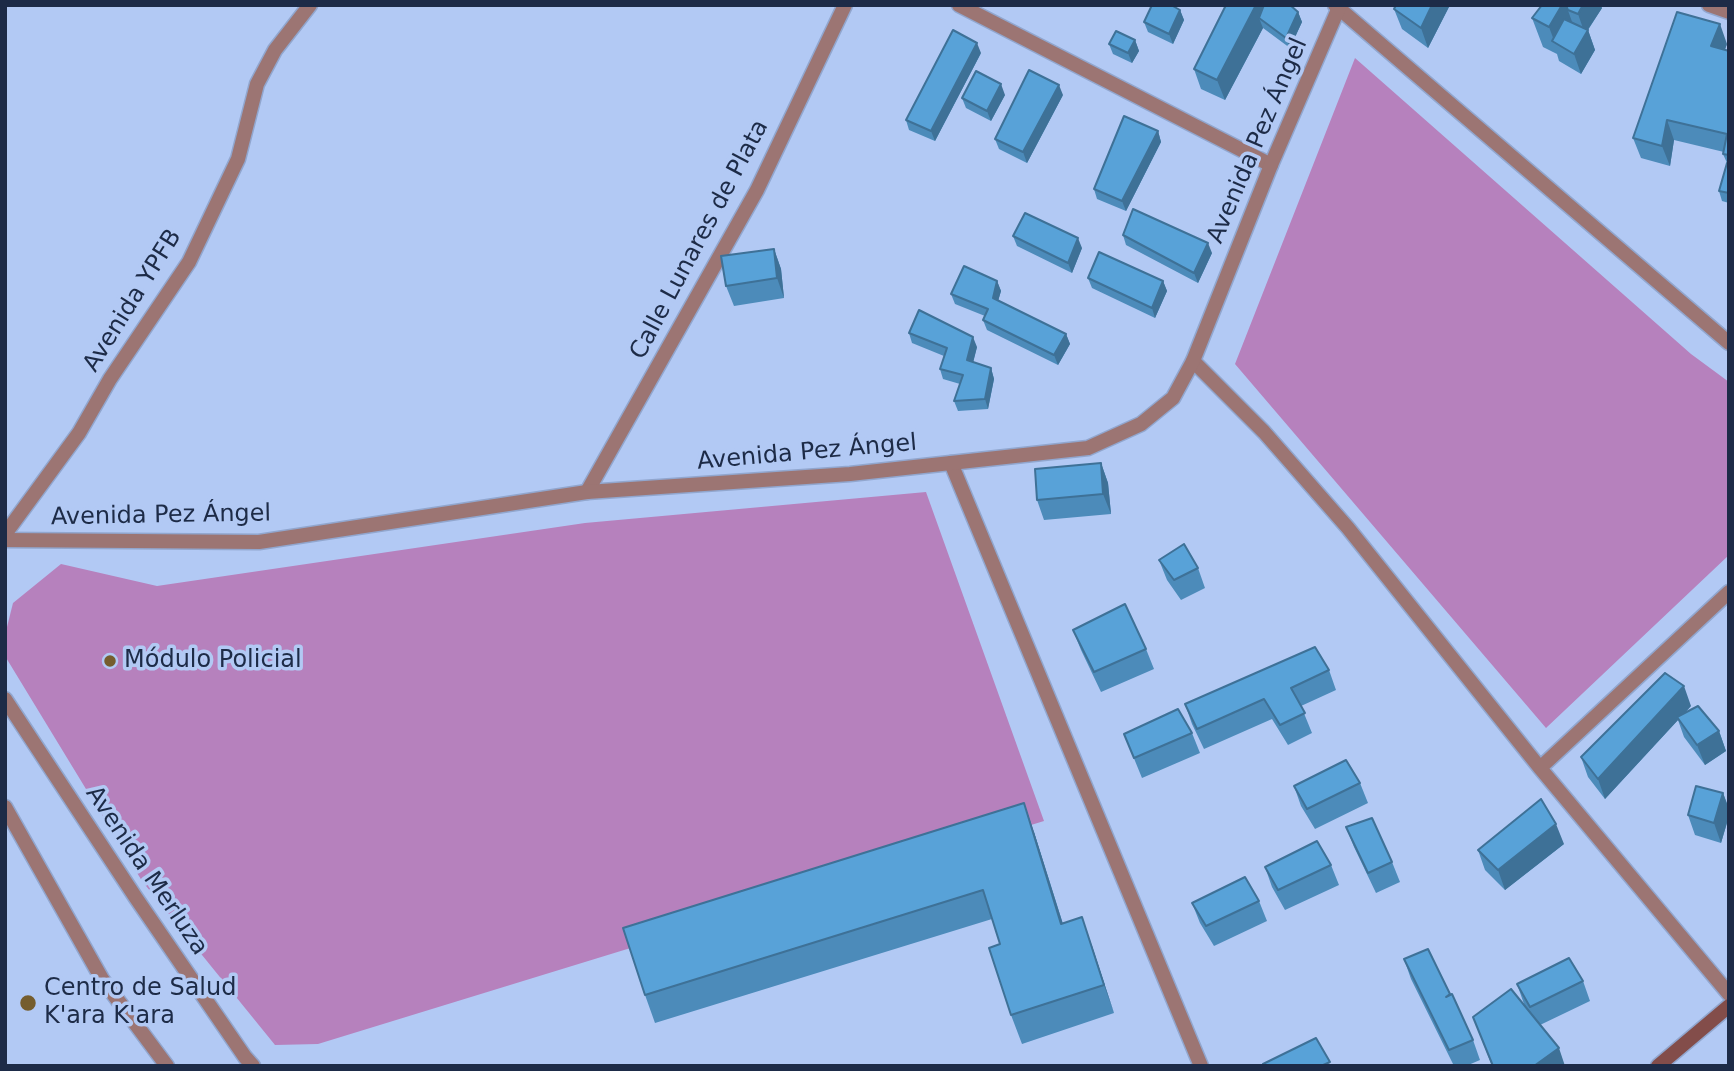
<!DOCTYPE html>
<html>
<head>
<meta charset="utf-8">
<style>
	body { margin:0 }
	#map { position:relative; width:1734px; height:1071px; overflow:hidden; background:#b2c9f4; font-family:"DejaVu Sans",sans-serif }
	canvas { display:block }
	.frame { position:absolute; inset:0; border:7px solid #1d2b47; pointer-events:none }
</style>
</head>
<body>
<div id="map">
<canvas width="1734" height="1071"></canvas>
<div class="frame"></div>
</div>
<script>
const ctx = document.querySelector('canvas').getContext('2d');
ctx.lineJoin = 'round';
function fillPath(path, color) { ctx.fillStyle = color; ctx.fill(path, 'evenodd'); }
const poly = rows => new Path2D(rows.map(r => 'M' + r).join(''));
function strokePath(path, color, width, dash) { ctx.strokeStyle = color; ctx.lineWidth = width; ctx.lineCap = dash ? 'butt' : 'round'; ctx.setLineDash(dash || []); ctx.stroke(path); }
function write(font, color, halo, rows, align = 'center') {
  ctx.font = font + ' "DejaVu Sans",sans-serif'; ctx.lineWidth = 7; ctx.setLineDash([]); ctx.textBaseline = 'middle'; ctx.strokeStyle = halo; ctx.fillStyle = color; for (const [text, x, y, turn = 0] of rows) {
    ctx.save(); ctx.translate(x, y); ctx.rotate((+turn || 0) * Math.PI / 180); ctx.textAlign = isNaN(turn) ? turn : align; if (halo) ctx.strokeText(text, 0, 0); ctx.fillText(text, 0, 0); ctx.restore();
  }
}
const green = poly([
	[1355,58,1691,354,1729,382,1729,555,1546,728,1235,364],
	[926,492,1044,821,318,1044,275,1045,142,881,5,656,5,635,13,603,61,564,157,586,585,523]
]);
const minor = poly([
	[959,5,1271,165],
	[1335,5,1729,343],
	[1709,5,1729,12],
	[1193,361,1264,432,1348,528,1540,768,1729,994],
	[951,463,1201,1066],
	[587,492,757,190,845,5],
	[5,534,79,433,110,379,189,262,238,159,257,84,275,50,310,5],
	[1540,768,1729,592]
]);
const tertiary = poly([
	[5,540,259,542,587,492,850,474,1088,448,1141,424,1173,398,1193,361,1271,165,1340,5],
	[5,699,136,898,245,1057,253,1066],
	[5,807,102,979,167,1066]
]);
const secondary = poly([
	[1658,1066,1729,1006]
]);
const wall = poly([
	[1226,5,1298,12,1302,22,1290,48,1263,28,1225,100,1201,89,1194,69],
	[1396,5,1450,5,1428,48,1402,29,1394,9],
	[1542,5,1602,8,1588,30,1595,50,1581,74,1559,61,1557,54,1543,47,1532,18],
	[1180,10,1184,20,1173,44,1148,32,1144,22],
	[1135,40,1139,51,1132,63,1113,54,1109,44],
	[1727,44,1725,49,1729,51,1729,203,1722,201,1719,191,1727,163,1723,154,1724,152,1674,140,1670,166,1641,158,1633,138],
	[981,53,935,141,909,130,906,120],
	[1005,95,991,121,966,108,962,98],
	[1063,95,1027,163,999,149,995,139],
	[1158,131,1161,142,1126,211,1097,199,1094,189],
	[1123,235,1212,253,1198,283,1126,245],
	[1013,236,1082,248,1072,273,1017,246],
	[774,249,781,269,784,298,734,306,726,286],
	[1088,278,1163,281,1167,291,1155,318,1092,288],
	[997,281,1001,291,998,301,1066,334,1070,344,1058,365,987,330,983,320,985,316,955,304,951,294],
	[909,333,977,347,973,362,991,368,994,379,988,409,958,411,954,401,960,384,943,379,940,369,944,356,912,343],
	[1101,463,1108,483,1111,514,1044,520,1037,500],
	[1159,560,1198,568,1205,588,1181,600,1167,580],
	[1073,630,1146,649,1154,669,1101,692,1081,650],
	[1329,670,1336,690,1301,706,1312,733,1288,745,1272,719,1204,749,1192,724,1185,704],
	[1691,706,1684,714,1719,731,1726,751,1705,765,1684,737,1678,720,1605,799,1588,777,1581,757],
	[1192,733,1200,753,1142,778,1124,734],
	[1360,783,1368,803,1315,829,1301,806,1294,786],
	[1723,793,1729,809,1729,816,1721,843,1695,835,1688,815],
	[1346,827,1392,862,1400,882,1376,893,1354,847],
	[1034,832,1063,924,1092,946,1114,1013,1022,1044,1011,1015,1000,944,992,919,655,1023,645,995],
	[1564,844,1505,890,1485,870,1478,850],
	[1331,865,1339,885,1285,910,1272,887,1265,867],
	[1259,901,1267,921,1214,946,1200,923,1192,903],
	[1404,959,1450,995,1473,1040,1480,1060,1466,1066,1454,1066,1411,979],
	[1583,981,1590,1001,1540,1025,1565,1066,1492,1066,1473,1017,1527,1010,1524,1004,1517,984]
]);
const shadedWall = poly([
	[1256,5,1272,5,1259,18,1263,28,1225,100,1217,80],
	[1432,5,1450,5,1428,48,1421,28],
	[1562,5,1566,5,1575,30,1555,43,1549,27],
	[1583,5,1601,5,1602,8,1585,34,1578,14],
	[1180,10,1184,20,1173,44,1169,34],
	[1298,12,1302,22,1290,48,1286,38],
	[1720,24,1727,44,1719,66,1711,46],
	[1588,30,1595,50,1581,74,1574,54],
	[1135,40,1139,51,1132,63,1128,53],
	[977,43,981,53,935,141,931,131],
	[1001,84,1005,95,991,121,987,111],
	[1059,85,1063,95,1027,163,1023,152],
	[1667,120,1674,140,1670,166,1662,146],
	[1158,131,1161,142,1126,211,1122,201],
	[1078,238,1082,248,1072,273,1068,263],
	[1208,243,1212,253,1198,283,1194,273],
	[774,249,781,269,784,298,777,278],
	[997,281,1001,291,996,308,993,298],
	[1163,281,1167,291,1155,318,1152,308],
	[1066,334,1070,344,1058,365,1054,355],
	[973,337,977,347,971,371,967,360],
	[991,368,994,379,988,409,985,399],
	[1101,463,1108,483,1111,514,1103,494],
	[1684,686,1691,706,1679,719,1677,717,1678,720,1605,799,1598,779],
	[1719,731,1726,751,1705,765,1697,745],
	[1723,793,1729,809,1729,816,1721,843,1714,823],
	[1024,803,1034,832,1072,953,1061,924],
	[1556,824,1564,844,1505,890,1498,870],
	[1082,917,1092,946,1114,1013,1104,985],
	[1559,1048,1565,1066,1534,1066]
]);
const building = poly([
	[1152,5,1171,5,1180,10,1169,34,1144,22,1152,5],
	[1226,5,1256,5,1217,80,1194,69,1226,5],
	[1264,5,1290,5,1298,12,1286,38,1259,18,1264,5],
	[1396,5,1432,5,1421,28,1394,9,1396,5],
	[1542,5,1562,5,1549,27,1532,18,1542,5],
	[1566,5,1583,5,1578,14,1568,10,1566,5],
	[1677,12,1720,24,1711,46,1729,51,1729,155,1723,154,1727,134,1667,120,1662,146,1633,138,1677,12],
	[1564,19,1588,30,1574,54,1552,41,1564,19],
	[953,30,977,43,931,131,906,120,953,30],
	[1116,31,1135,40,1128,53,1109,44,1116,31],
	[1029,70,1059,85,1023,152,995,139,1029,70],
	[976,71,1001,84,987,111,962,98,976,71],
	[1124,116,1158,131,1122,201,1094,189,1124,116],
	[1727,163,1729,164,1729,193,1719,191,1727,163],
	[1133,209,1208,243,1194,273,1123,235,1133,209],
	[1025,213,1078,238,1068,263,1013,236,1025,213],
	[774,249,777,278,726,286,721,256,774,249],
	[1099,252,1163,281,1152,308,1088,278,1099,252],
	[964,266,997,281,993,298,1066,334,1054,355,983,320,988,309,951,294,964,266],
	[919,310,973,337,967,360,991,368,985,399,954,401,963,375,940,369,947,348,909,333,919,310],
	[1101,463,1103,494,1037,500,1035,469,1101,463],
	[1184,544,1198,568,1174,580,1159,560,1184,544],
	[1125,604,1146,649,1094,672,1073,630,1125,604],
	[1315,647,1329,670,1291,688,1305,713,1280,725,1264,699,1197,729,1185,704,1315,647],
	[1665,673,1684,686,1598,779,1581,757,1665,673],
	[1698,706,1719,731,1697,745,1677,717,1698,706],
	[1178,709,1192,733,1134,758,1124,734,1178,709],
	[1346,760,1360,783,1307,809,1294,786,1346,760],
	[1696,786,1723,793,1714,823,1688,815,1696,786],
	[1541,799,1556,824,1498,870,1478,850,1541,799],
	[1024,803,1061,924,1082,917,1104,985,1011,1015,989,948,1000,944,983,890,645,995,623,928,1024,803],
	[1372,818,1392,862,1368,873,1346,827,1372,818],
	[1317,841,1331,865,1278,890,1265,867,1317,841],
	[1245,877,1259,901,1206,926,1192,903,1245,877],
	[1428,949,1450,994,1446,997,1452,994,1473,1040,1449,1050,1404,959,1428,949],
	[1569,958,1583,981,1530,1007,1517,984,1569,958],
	[1511,989,1559,1048,1534,1066,1493,1066,1473,1017,1511,989],
	[1316,1038,1330,1062,1321,1066,1264,1066,1263,1064,1316,1038]
]);
const markers = [
	[110,661,7,"#755d2e"],
	[28,1003,9,"#755d2e"]
];
const streetNames = [
	["Avenida Pez Ángel",1258,141,-67],
	["Calle Lunares de Plata",700,240,-62],
	["Avenida YPFB",133,301,-58],
	["Avenida Pez Ángel",807,453,-5],
	["Avenida Pez Ángel",161,516,-1],
	["Avenida Merluza",146,871,56]
];
const poiNames = [
	["Módulo Policial",124,661],
	["Centro de Salud",44,989],
	["K'ara K'ara",44,1017]
];
fillPath(green, '#b681bd');
strokePath(minor, '#91a6ce', 17);
strokePath(tertiary, '#91a6ce', 17);
strokePath(secondary, '#91a6ce', 17);
strokePath(minor, '#9c7573', 14);
strokePath(tertiary, '#9c7573', 14);
strokePath(secondary, '#834d4a', 14);
fillPath(wall, '#4c8bba');
fillPath(shadedWall, '#3e7197');
fillPath(building, '#58a2d8');
strokePath(building, '#3e7197', 2);
for (const [x, y, r, color] of markers) { const dot = new Path2D(); dot.arc(x, y, r, 0, 2 * Math.PI); ctx.fillStyle = color; ctx.fill(dot); strokePath(dot, '#b2c9f4', 2.5); }
write('24px', '#1d2b47', '#b2c9f4', streetNames);
write('24px', '#1d2b47', '#b2c9f4', poiNames, 'left');
</script>
</body>
</html>
